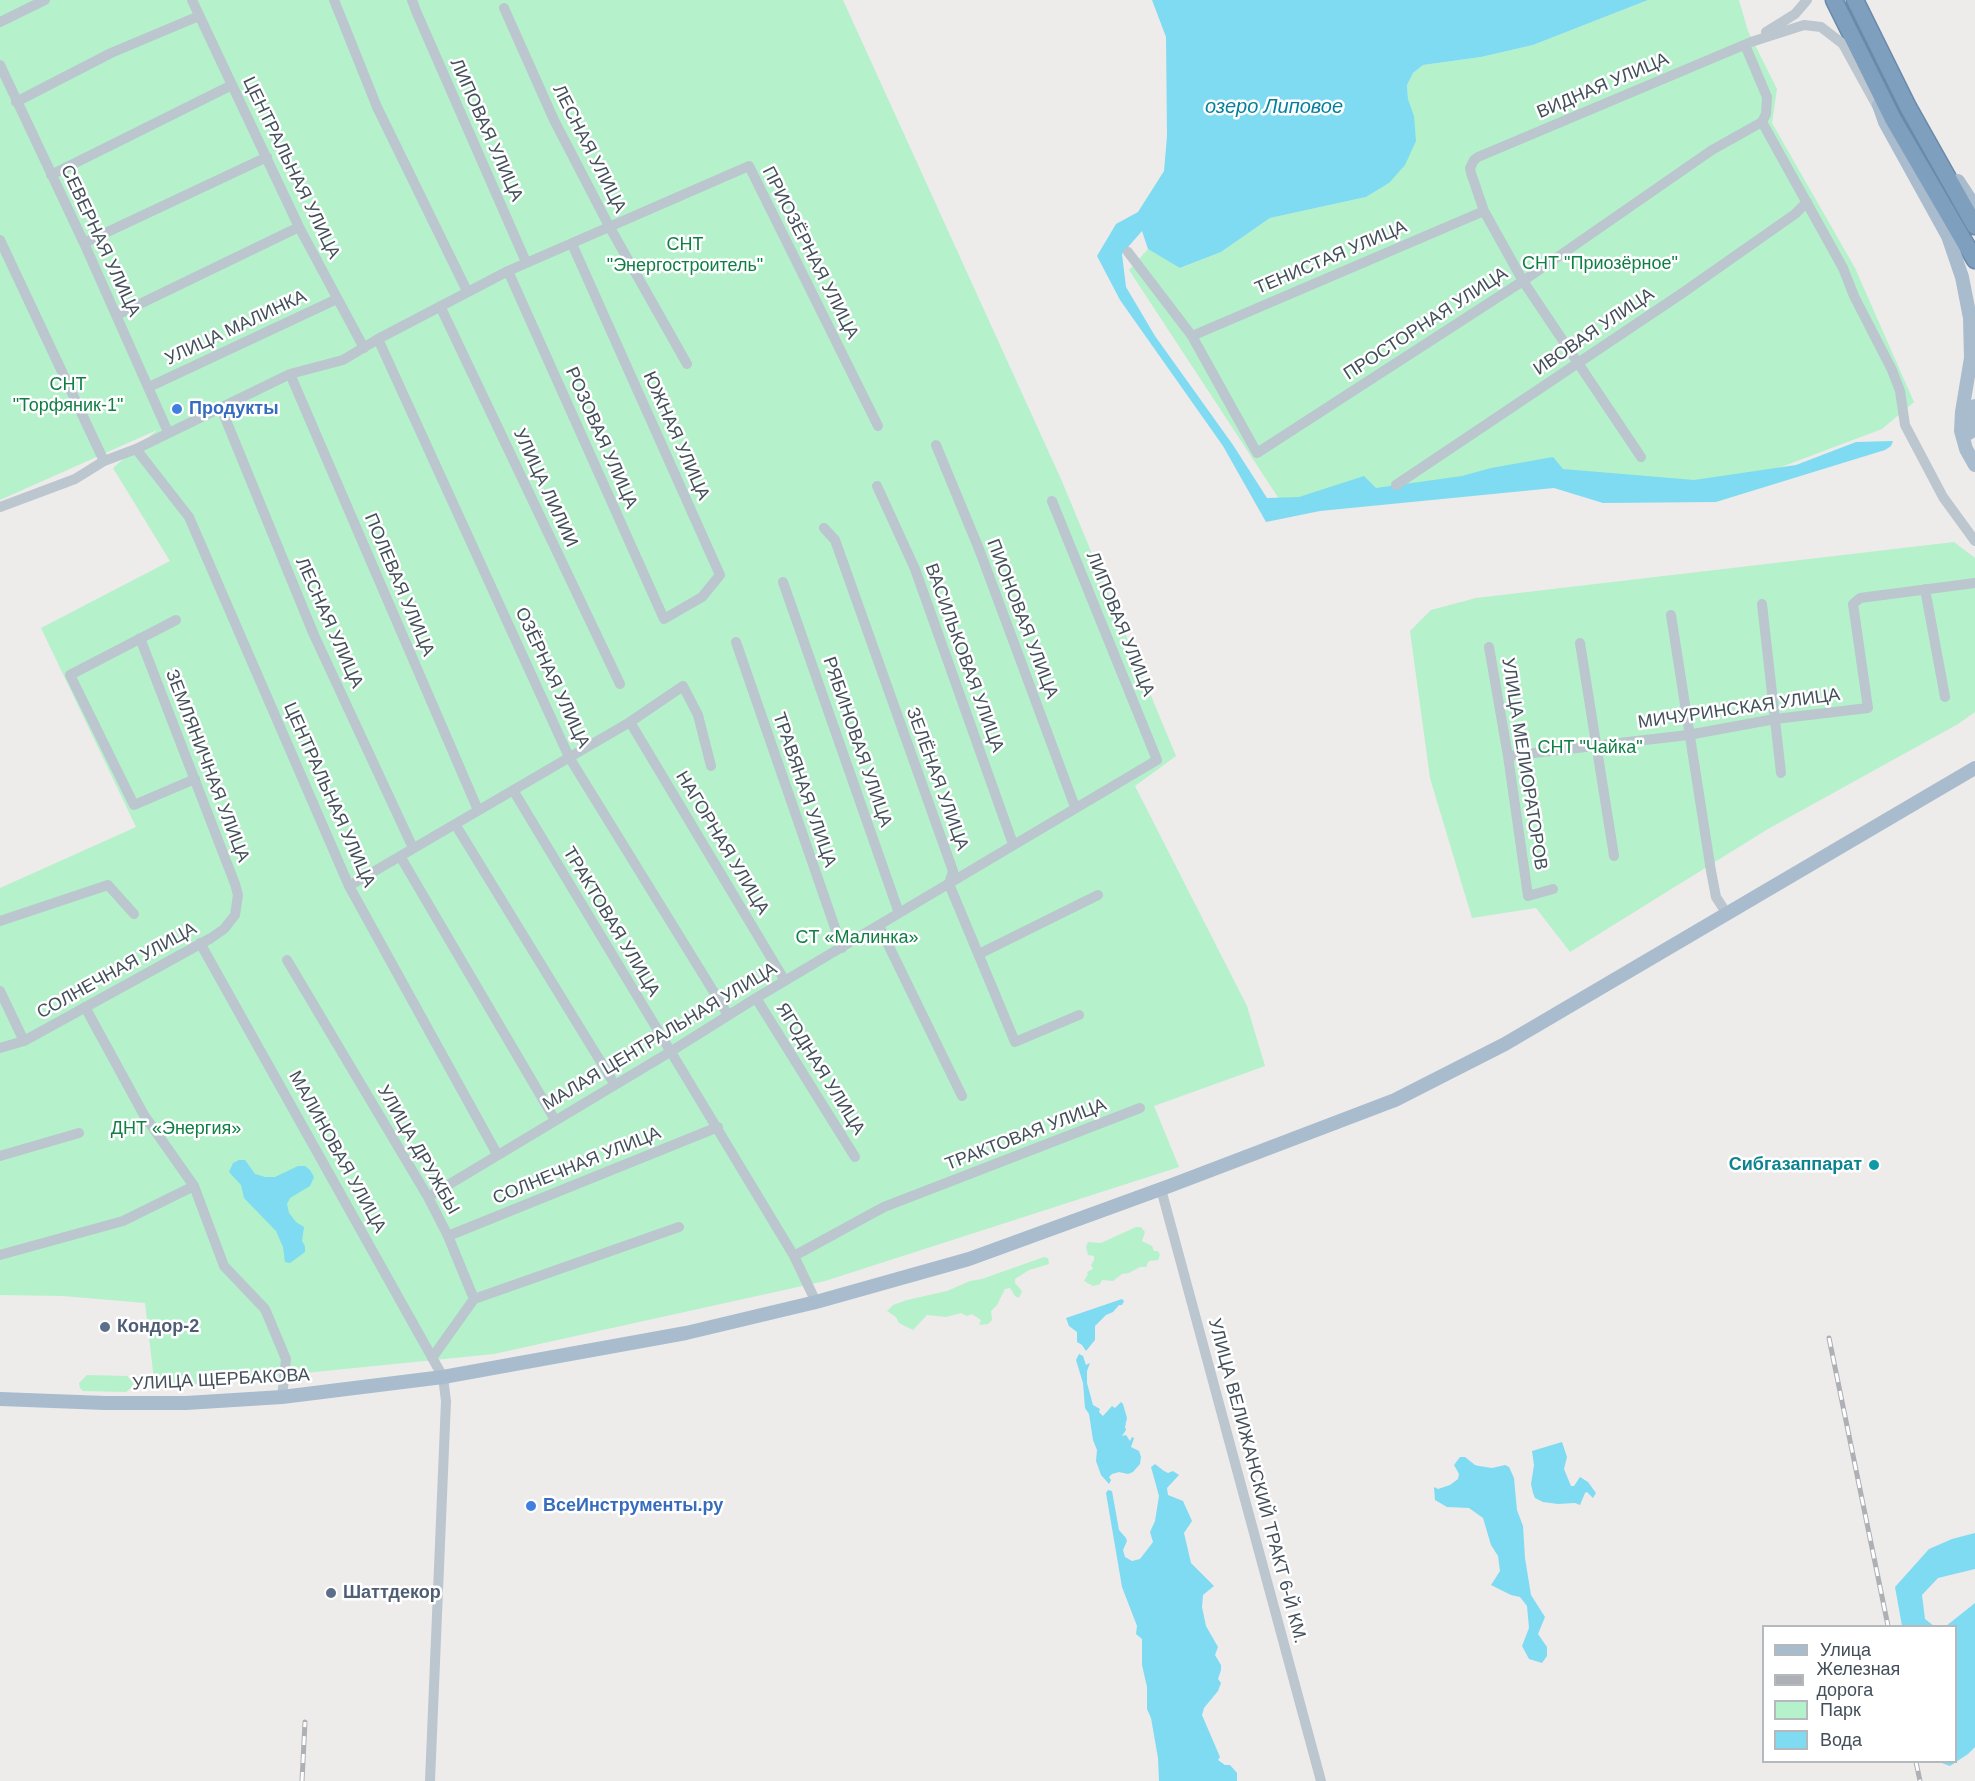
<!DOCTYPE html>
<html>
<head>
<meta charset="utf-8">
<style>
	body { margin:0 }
	#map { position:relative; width:1975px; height:1781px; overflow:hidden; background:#eeebeb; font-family:Arial,sans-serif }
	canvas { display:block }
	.legend { position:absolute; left:1762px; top:1625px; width:195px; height:138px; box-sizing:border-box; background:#fff; border:2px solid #b4b9bd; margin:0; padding:8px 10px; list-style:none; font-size:18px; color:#434f5a }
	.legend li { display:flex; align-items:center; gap:12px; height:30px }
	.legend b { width:30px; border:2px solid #b4b9bd }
</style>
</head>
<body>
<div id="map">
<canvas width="1975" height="1781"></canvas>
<ul class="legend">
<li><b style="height:8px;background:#a8bccd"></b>Улица</li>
<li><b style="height:8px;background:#adb1b6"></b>Железная дорога</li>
<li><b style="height:16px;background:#b5f1cb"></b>Парк</li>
<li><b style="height:16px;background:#7fdbf1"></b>Вода</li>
</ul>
</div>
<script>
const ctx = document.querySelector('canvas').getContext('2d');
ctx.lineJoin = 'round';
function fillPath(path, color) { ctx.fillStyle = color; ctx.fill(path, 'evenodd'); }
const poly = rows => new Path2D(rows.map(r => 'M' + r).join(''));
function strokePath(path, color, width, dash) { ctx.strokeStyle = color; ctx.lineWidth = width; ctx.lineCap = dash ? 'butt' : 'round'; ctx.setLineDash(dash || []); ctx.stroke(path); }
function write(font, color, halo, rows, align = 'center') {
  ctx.font = font + ' Arial,sans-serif'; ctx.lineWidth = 5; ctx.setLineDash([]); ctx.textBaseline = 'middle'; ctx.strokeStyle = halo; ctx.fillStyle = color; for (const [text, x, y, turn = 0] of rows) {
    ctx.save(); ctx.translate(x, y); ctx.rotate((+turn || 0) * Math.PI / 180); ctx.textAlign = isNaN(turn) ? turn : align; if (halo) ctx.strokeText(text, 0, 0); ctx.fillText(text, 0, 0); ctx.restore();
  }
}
const green = poly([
	[0,0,843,0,1061,479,1176,756,1135,786,1247,1006,1265,1066,1154,1106,1179,1167,825,1281,494,1354,155,1388,145,1303,63,1296,0,1295,0,888,136,827,41,628,170,561,113,468,157,430,0,500],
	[1648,0,1739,0,1748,31,1777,89,1772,123,1855,268,1914,402,1882,429,1720,490,1533,479,1283,505,1129,270,1148,249,1181,268,1221,252,1270,218,1366,197,1389,183,1414,116,1408,99,1407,85,1413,73,1423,65,1481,57,1533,45],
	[1954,542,1975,558,1975,712,1958,724,1768,829,1570,952,1536,908,1472,918,1430,778,1410,631,1431,610,1476,598],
	[1136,1227,1141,1227,1145,1232,1142,1241,1152,1246,1154,1251,1158,1251,1160,1255,1158,1260,1149,1261,1146,1267,1140,1267,1129,1273,1122,1274,1113,1281,1102,1280,1100,1284,1093,1286,1084,1281,1088,1274,1087,1272,1093,1269,1091,1265,1094,1260,1094,1256,1088,1255,1086,1247,1088,1242,1101,1243],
	[1044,1257,1048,1258,1049,1264,1029,1270,1015,1279,1015,1283,1022,1291,1019,1298,1015,1296,1010,1288,1005,1289,997,1305,991,1311,992,1320,988,1324,979,1325,981,1320,972,1314,967,1316,961,1313,946,1317,927,1315,913,1330,899,1323,896,1317,887,1311,893,1305,907,1300,947,1291,970,1281,982,1279],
	[87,1375,127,1376,134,1383,132,1387,126,1392,83,1391,80,1388,79,1383]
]);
const water = poly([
	[1152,0,1648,0,1533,45,1481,57,1423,65,1413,73,1407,85,1408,99,1414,116,1416,141,1405,165,1389,183,1366,197,1270,218,1221,252,1180,268,1148,249,1142,231,1122,254,1126,287,1155,336,1233,445,1267,498,1299,497,1364,476,1376,488,1462,476,1491,468,1553,457,1563,469,1694,480,1796,465,1856,442,1893,441,1891,446,1885,450,1716,502,1603,503,1554,488,1320,511,1266,522,1223,446,1120,300,1097,256,1116,224,1138,212,1164,171,1167,136,1166,37],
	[239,1160,245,1160,255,1174,265,1177,275,1177,298,1166,305,1166,310,1170,314,1177,310,1186,290,1198,287,1204,289,1213,296,1222,304,1227,302,1241,305,1246,305,1252,290,1263,285,1262,283,1247,276,1231,244,1198,241,1185,229,1172,233,1163],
	[1122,1299,1124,1301,1122,1305,1119,1305,1113,1312,1106,1315,1095,1326,1095,1340,1086,1351,1082,1345,1077,1342,1077,1332,1069,1326,1066,1318],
	[1079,1354,1083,1356,1086,1365,1090,1363,1087,1371,1087,1383,1093,1405,1100,1409,1099,1412,1103,1416,1112,1406,1115,1408,1121,1402,1123,1404,1127,1418,1125,1427,1126,1430,1122,1436,1126,1435,1130,1441,1132,1437,1134,1438,1131,1447,1139,1451,1141,1457,1140,1464,1133,1472,1128,1474,1119,1472,1112,1474,1109,1477,1111,1480,1109,1484,1101,1475,1096,1461,1097,1450,1093,1440,1089,1414,1085,1408,1083,1383,1076,1360],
	[1562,1442,1567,1457,1564,1469,1571,1486,1574,1486,1580,1477,1588,1482,1596,1493,1593,1498,1587,1492,1585,1493,1580,1505,1575,1503,1558,1504,1543,1502,1535,1498,1533,1493,1531,1484,1534,1465,1532,1451],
	[1460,1457,1465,1457,1475,1465,1479,1466,1492,1468,1505,1465,1509,1467,1514,1478,1517,1510,1523,1526,1525,1558,1531,1595,1545,1617,1538,1634,1547,1647,1547,1656,1542,1663,1529,1659,1522,1646,1529,1628,1527,1606,1520,1597,1511,1595,1491,1585,1500,1571,1498,1556,1491,1545,1483,1518,1469,1508,1447,1507,1435,1500,1434,1487,1438,1489,1450,1485,1458,1479,1459,1474,1454,1465],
	[1155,1464,1164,1471,1168,1473,1173,1471,1179,1475,1167,1488,1168,1495,1183,1501,1192,1521,1184,1533,1191,1563,1214,1586,1203,1595,1202,1607,1206,1626,1218,1647,1215,1655,1221,1665,1221,1670,1218,1679,1221,1683,1218,1691,1204,1708,1202,1715,1220,1757,1218,1760,1225,1765,1230,1765,1237,1773,1237,1781,1159,1781,1158,1758,1151,1718,1147,1709,1147,1687,1142,1665,1142,1639,1136,1634,1137,1626,1122,1587,1106,1493,1108,1490,1112,1491,1119,1530,1126,1538,1127,1541,1123,1550,1125,1557,1132,1561,1140,1559,1153,1542,1150,1532,1155,1521,1159,1496,1151,1467],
	[1975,1533,1975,1569,1938,1578,1922,1595,1925,1619,1934,1626,1902,1626,1895,1587,1929,1549,1952,1539],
	[1975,1603,1975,1747,1968,1754,1950,1766,1939,1762,1956,1762,1956,1626,1946,1626]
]);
const minor = poly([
	[192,0,299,227,364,348],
	[334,0,377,107,467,291],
	[412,0,416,11,526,262],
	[504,8,554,120,609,226,687,364],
	[0,22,45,0],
	[1766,32,1795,14,1807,0],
	[1745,45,1767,97,1766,114,1762,122,1843,268,1854,296,1892,370,1900,391,1905,425,1943,497,1975,541],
	[0,65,84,243,168,432],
	[16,102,111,53,199,16],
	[51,175,232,85],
	[0,240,104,461],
	[84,243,267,157],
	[1128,252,1192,336,1257,453,1523,281,1712,150,1762,122],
	[508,271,664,619,702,597,720,575,572,244],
	[440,306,620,684],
	[117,315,299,227],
	[1192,336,1484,211],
	[378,339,569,757,728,1015],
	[290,374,478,810],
	[149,387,337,299],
	[221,408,314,635,413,848],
	[936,445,979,549,1075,807],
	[136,449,189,517,349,886,497,1154],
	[1641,457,1523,281,1484,211,1471,173,1470,168,1474,160,1478,157,1751,42,1804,25,1821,27,1843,44,1881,113],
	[1396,485,1681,294,1795,214,1807,202],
	[877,486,915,569,1013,844],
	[0,507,75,479,104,461,136,449,290,374,343,360,378,339,508,271,749,166,878,426],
	[824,528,835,540,953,871,949,884,1015,1042,1079,1015],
	[783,582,899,913],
	[1925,589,1945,697],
	[1762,604,1781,773],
	[1671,615,1711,871,1716,897,1727,914],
	[176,620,70,675,134,805,195,779],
	[736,642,842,948],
	[1580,643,1614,856],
	[1489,647,1508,756,1528,896,1553,889],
	[630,722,785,981],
	[1508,756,1688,735,1775,719,1868,708,1853,604,1860,598,1975,583],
	[513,790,794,1256,816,1302],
	[455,824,615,1085],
	[400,856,555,1120],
	[349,886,630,722,683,686,698,715,711,766],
	[0,921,108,885,134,914],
	[879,926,962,1096],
	[200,943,443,1377,446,1401,430,1781],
	[979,954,1098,895],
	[287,960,428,1197,448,1236,474,1299,432,1358],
	[0,991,24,1041],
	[756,998,855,1157],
	[85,1007,144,1115,194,1186,224,1266,265,1309,286,1359,282,1397],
	[0,1048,24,1041,211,938,224,929,235,915,238,895,235,884,140,638],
	[0,1156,79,1133],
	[1161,1189,1321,1781],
	[428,1197,670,1052,756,998,1157,760,1052,501],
	[448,1236,718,1127],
	[0,1255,123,1221,194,1186],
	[794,1256,884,1207,1140,1108],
	[474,1299,679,1227]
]);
const major = poly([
	[1879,105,1885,122,1948,236,1962,277,1970,318,1971,358,1962,412,1961,431,1966,449,1975,465],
	[1958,181,1975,207],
	[1969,433,1970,420,1975,406],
	[0,1399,105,1403,186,1403,282,1397,443,1377,686,1333,816,1302,969,1259,1172,1185,1395,1100,1505,1044,1975,768]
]);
const highway = poly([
	[1834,0,1893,119,1975,260],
	[1855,0,1908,107,1975,226]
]);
const rail = poly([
	[1829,1338,1888,1626],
	[1916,1762,1920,1781],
	[302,1781,305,1722]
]);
const markers = [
	[177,409,6,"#3f7fe0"],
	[1874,1165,6,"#0f9aa8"],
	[105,1327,6,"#5c6f8a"],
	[531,1506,6,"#3f7fe0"],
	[331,1593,6,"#5c6f8a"]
];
const streetNames = [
	["ВИДНАЯ УЛИЦА",1603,86,-23],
	["ЛИПОВАЯ УЛИЦА",486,130,66],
	["ЛЕСНАЯ УЛИЦА",589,149,63],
	["ЦЕНТРАЛЬНАЯ УЛИЦА",291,168,64],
	["СЕВЕРНАЯ УЛИЦА",100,241,65],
	["ПРИОЗЁРНАЯ УЛИЦА",810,253,63],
	["ТЕНИСТАЯ УЛИЦА",1331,258,-23],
	["ПРОСТОРНАЯ УЛИЦА",1426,324,-33],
	["УЛИЦА МАЛИНКА",236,328,-25],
	["ИВОВАЯ УЛИЦА",1594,332,-34],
	["ЮЖНАЯ УЛИЦА",676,436,66],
	["РОЗОВАЯ УЛИЦА",601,438,66],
	["УЛИЦА ЛИЛИИ",545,488,65],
	["ПОЛЕВАЯ УЛИЦА",399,585,67],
	["ПИОНОВАЯ УЛИЦА",1022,619,69],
	["ЛЕСНАЯ УЛИЦА",329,623,66],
	["ЛИПОВАЯ УЛИЦА",1120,624,68],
	["ВАСИЛЬКОВАЯ УЛИЦА",964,658,70],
	["ОЗЁРНАЯ УЛИЦА",552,678,65],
	["МИЧУРИНСКАЯ УЛИЦА",1739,709,-8],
	["РЯБИНОВАЯ УЛИЦА",857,742,71],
	["УЛИЦА МЕЛИОРАТОРОВ",1524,764,81],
	["ЗЕМЛЯНИЧНАЯ УЛИЦА",207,766,69],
	["ЗЕЛЁНАЯ УЛИЦА",937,779,70],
	["ТРАВЯНАЯ УЛИЦА",804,790,71],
	["ЦЕНТРАЛЬНАЯ УЛИЦА",329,795,66],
	["НАГОРНАЯ УЛИЦА",722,843,59],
	["ТРАКТОВАЯ УЛИЦА",611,922,59],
	["СОЛНЕЧНАЯ УЛИЦА",117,971,-29],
	["МАЛАЯ ЦЕНТРАЛЬНАЯ УЛИЦА",660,1037,-31],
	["ЯГОДНАЯ УЛИЦА",820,1069,58],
	["ТРАКТОВАЯ УЛИЦА",1026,1135,-21],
	["УЛИЦА ДРУЖБЫ",418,1150,60],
	["МАЛИНОВАЯ УЛИЦА",337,1152,61],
	["СОЛНЕЧНАЯ УЛИЦА",577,1166,-22],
	["УЛИЦА ЩЕРБАКОВА",221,1380,-3],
	["УЛИЦА ВЕЛИЖАНСКИЙ ТРАКТ 6-Й КМ.",1257,1481,75]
];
const parkNames = [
	["СНТ",685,245],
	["\"Энергостроитель\"",685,266],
	["СНТ \"Приозёрное\"",1600,264],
	["СНТ",68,385],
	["\"Торфяник-1\"",68,406],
	["СНТ \"Чайка\"",1590,748],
	["CТ «Малинка»",857,938],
	["ДНТ «Энергия»",176,1129]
];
const shopNames = [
	["Продукты",189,409],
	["ВсеИнструменты.ру",543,1506]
];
const cultureNames = [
	["Сибгазаппарат",1862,1165]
];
const serviceNames = [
	["Кондор-2",117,1327],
	["Шаттдекор",343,1593]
];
const waterNames = [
	["озеро Липовое",1274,107]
];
fillPath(green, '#b5f1cb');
fillPath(water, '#7fdbf1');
strokePath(highway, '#6a8aaa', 19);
strokePath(minor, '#bbc6cf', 10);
strokePath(major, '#a8bccd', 14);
strokePath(highway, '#7f9fbf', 16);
strokePath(rail, '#adb1b6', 5);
strokePath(rail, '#fff', 3, [9]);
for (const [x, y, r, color] of markers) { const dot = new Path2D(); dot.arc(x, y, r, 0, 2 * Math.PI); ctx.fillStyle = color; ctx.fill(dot); strokePath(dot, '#fff', 2); }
write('18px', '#434f5a', '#fff', streetNames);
write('18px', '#107e45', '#fff', parkNames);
write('bold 18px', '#366cbe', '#fff', shopNames, 'left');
write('bold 18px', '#0d838f', '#fff', cultureNames, 'right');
write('bold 18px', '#4e5e75', '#fff', serviceNames, 'left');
write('italic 20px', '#04809c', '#fff', waterNames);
</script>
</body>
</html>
